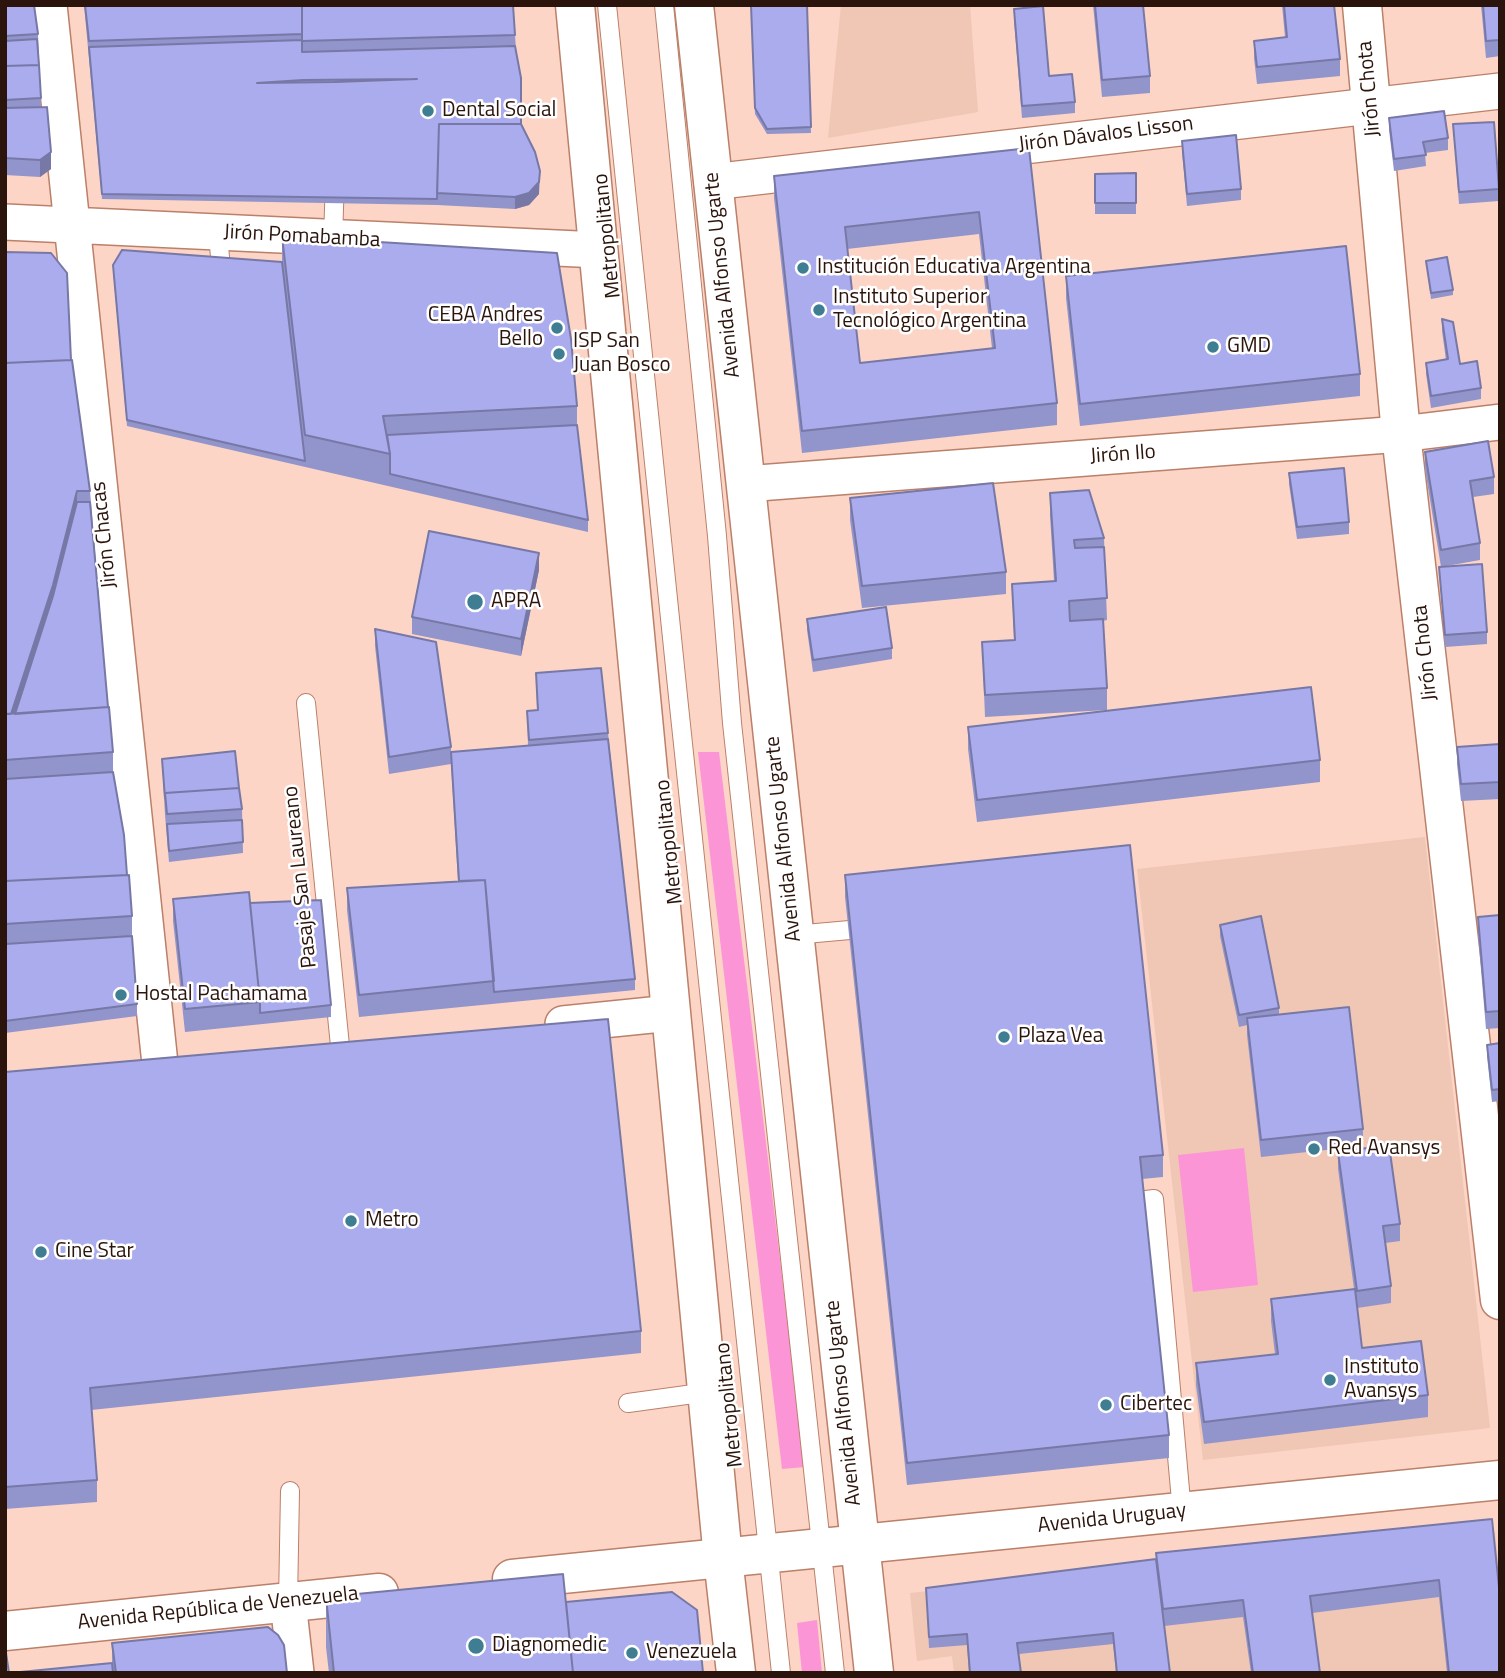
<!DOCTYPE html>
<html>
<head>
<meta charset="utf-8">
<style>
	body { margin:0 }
	#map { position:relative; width:1505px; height:1678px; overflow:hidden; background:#fcd5c6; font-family:"Titillium Web",sans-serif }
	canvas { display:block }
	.frame { position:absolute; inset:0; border:7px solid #2b140b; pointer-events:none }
</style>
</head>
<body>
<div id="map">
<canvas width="1505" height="1678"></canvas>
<div class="frame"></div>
</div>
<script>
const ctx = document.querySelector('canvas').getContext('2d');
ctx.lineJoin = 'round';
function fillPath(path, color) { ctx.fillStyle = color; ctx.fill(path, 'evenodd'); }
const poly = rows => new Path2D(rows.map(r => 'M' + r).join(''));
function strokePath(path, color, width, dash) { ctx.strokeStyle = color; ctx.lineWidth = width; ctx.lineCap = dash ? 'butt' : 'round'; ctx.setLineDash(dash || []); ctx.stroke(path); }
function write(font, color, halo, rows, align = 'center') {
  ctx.font = font + ' "Titillium Web",sans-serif'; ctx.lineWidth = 5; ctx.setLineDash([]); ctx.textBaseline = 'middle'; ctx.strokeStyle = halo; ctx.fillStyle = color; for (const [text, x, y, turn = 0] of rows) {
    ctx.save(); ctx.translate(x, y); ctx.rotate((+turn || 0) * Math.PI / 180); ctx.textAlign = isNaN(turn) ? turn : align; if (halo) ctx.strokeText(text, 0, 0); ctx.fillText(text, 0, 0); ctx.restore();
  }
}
const built = poly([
	[841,5,970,5,978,112,828,138],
	[1425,837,1490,1428,1203,1460,1137,869],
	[1495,1532,1500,1579,1500,1673,954,1673,952,1656,917,1661,910,1593]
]);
const green = poly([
	[698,752,719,752,805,1467,782,1469],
	[1244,1148,1258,1285,1193,1292,1178,1155],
	[817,1620,822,1673,802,1673,797,1623]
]);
const service = poly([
	[607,5,679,706,781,1673],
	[664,5,717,536,732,723,835,1673],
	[218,233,222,282],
	[333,238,335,179],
	[306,703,340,1046],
	[794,935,872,928],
	[1122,1203,1154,1199,1182,1512],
	[628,1403,708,1392],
	[288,1602,290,1491]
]);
const minor = poly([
	[49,5,160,1064],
	[712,182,1500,91],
	[5,222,599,250],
	[745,484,1401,434,1500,422],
	[563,1024,671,1013],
	[288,1602,296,1673]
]);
const tertiary = poly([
	[1362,5,1401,434,1500,1300]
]);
const secondary = poly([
	[512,1579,1500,1480],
	[5,1631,379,1593]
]);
const primary = poly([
	[575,5,723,1558,736,1673],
	[694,5,874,1673]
]);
const wall = poly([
	[5,5,38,34,41,107,51,169,40,177,5,175],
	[84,5,302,5,515,35,521,124,539,194,529,205,515,209,437,205,102,199],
	[751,5,807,5,811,133,767,134,755,114],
	[1093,5,1143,5,1150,76,1150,93,1102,97],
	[1282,5,1334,5,1340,59,1340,76,1257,84,1254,58,1254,41,1285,37],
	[1481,5,1500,5,1500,56,1486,58],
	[1014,9,1049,76,1075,102,1075,113,1022,118,1014,20],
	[1389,118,1448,138,1448,150,1425,153,1426,166,1394,171,1389,130],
	[1453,124,1499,189,1499,201,1459,204],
	[1182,141,1241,189,1241,200,1187,206,1182,152],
	[1029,148,1057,403,1057,425,802,453,774,198,774,176],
	[979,234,992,348,860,363,847,249],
	[1136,173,1136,214,1095,214,1095,174],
	[282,236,577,406,577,425,588,520,588,532,127,426,113,270,282,262],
	[5,252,71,360,90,491,108,707,113,752,113,772,132,916,132,936,137,1004,137,1016,5,1033],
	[1426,261,1453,290,1453,295,1431,299],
	[1066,276,1360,374,1360,396,1080,426,1066,298],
	[1442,319,1460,364,1481,388,1481,399,1431,408,1426,374,1426,363,1446,360,1442,331],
	[1425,452,1494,477,1494,494,1473,497,1480,543,1480,560,1441,567,1425,469],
	[1289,473,1349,522,1349,534,1297,539,1289,484],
	[1050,493,1104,538,1107,620,1103,621,1107,688,1107,710,985,717,982,642,1014,640,1012,584,1054,581,1050,515],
	[850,498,1006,572,1006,594,862,608,850,520],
	[1439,567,1487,632,1487,644,1445,647],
	[539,570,521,656,412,634,412,617],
	[807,619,892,648,892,659,813,672,807,630],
	[375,629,451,747,451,752,528,746,527,711,537,710,536,673,608,733,635,979,635,990,359,1017,347,910,347,888,458,881,451,764,389,774,375,646],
	[968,727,1320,760,1320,782,977,822,968,749],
	[1500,744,1500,799,1461,801,1457,764,1457,747],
	[162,759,239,788,242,809,243,853,169,862,165,815],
	[845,875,1163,1155,1163,1177,1142,1179,1169,1435,1169,1458,907,1485,845,897],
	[173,899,250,903,331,1005,331,1017,185,1032,173,921],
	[1500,915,1500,1028,1486,1029,1478,934,1478,917],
	[1220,925,1279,1008,1279,1014,1363,1129,1363,1146,1261,1157,1247,1035,1247,1025,1239,1027,1220,936],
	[1500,1043,1500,1101,1492,1102,1487,1056,1487,1045],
	[5,1072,641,1331,641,1353,91,1410,97,1480,97,1502,5,1509],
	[1338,1152,1400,1224,1400,1241,1385,1243,1391,1286,1391,1303,1357,1308,1362,1348,1428,1395,1428,1417,1204,1444,1196,1385,1196,1363,1275,1354,1271,1321,1271,1299,1354,1289,1338,1169],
	[1492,1519,1500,1673,1447,1673,1439,1597,1312,1613,1320,1673,1251,1673,1243,1617,1164,1626,1170,1673,1116,1673,1113,1644,1019,1654,1021,1673,969,1673,967,1645,929,1648,926,1588,1156,1559,1156,1553],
	[326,1597,566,1602,703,1673,329,1673,326,1647],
	[112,1643,287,1673,10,1673,112,1663]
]);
const shadedWall = poly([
	[51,152,51,169,40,177,40,160],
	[540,171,539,194,529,205,515,209,515,197],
	[77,491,77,513,53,608,13,732,9,721],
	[539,553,539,570,521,656,521,639]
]);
const building = poly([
	[5,5,34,5,38,34,5,36,5,5],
	[85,5,302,5,302,34,89,41,85,5],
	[302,5,513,5,515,35,302,41,302,5],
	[751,5,807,5,811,127,767,129,755,108,751,5],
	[1095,5,1143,5,1150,76,1102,80,1095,5],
	[1284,5,1334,5,1340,59,1257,67,1254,41,1287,37,1284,5],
	[1483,5,1500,5,1500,40,1486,41,1483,5],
	[1043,6,1049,76,1072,74,1075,102,1022,106,1014,9,1043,6],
	[37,39,39,65,5,66,5,41,37,39],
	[302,40,302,52,515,46,521,78,521,124,439,124,437,199,102,194,89,47,302,40],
	[417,79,335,82,257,83,303,80,417,79],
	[39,65,41,98,5,100,5,66,39,65],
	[47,107,51,152,40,160,5,158,5,108,47,107],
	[1444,111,1448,138,1423,142,1426,155,1394,159,1389,118,1444,111],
	[1494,122,1499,189,1459,192,1453,124,1494,122],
	[439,124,521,124,535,152,540,171,539,182,529,193,515,197,437,193,439,124],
	[1236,135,1241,189,1187,194,1182,141,1236,135],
	[1029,148,1057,403,802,431,774,176,1029,148],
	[979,212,995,348,860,363,845,227,979,212],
	[1136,173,1136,203,1095,203,1095,174,1136,173],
	[282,236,557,253,571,339,577,406,383,416,390,454,305,435,282,236],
	[1346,246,1360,374,1080,404,1066,276,1346,246],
	[122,250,282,262,305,461,127,420,113,265,122,250],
	[5,252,51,253,67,273,71,360,5,363,5,252],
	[1447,257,1453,290,1431,293,1426,261,1447,257],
	[1442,319,1453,322,1460,364,1477,361,1481,388,1431,396,1426,363,1448,359,1442,319],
	[72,360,90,491,77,491,53,585,11,714,5,714,5,363,72,360],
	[577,425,588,520,390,474,390,454,387,435,577,425],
	[1488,441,1494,477,1470,481,1480,543,1441,550,1425,452,1488,441],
	[1344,468,1349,522,1297,527,1289,473,1344,468],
	[993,483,1006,572,862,586,850,498,993,483],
	[1089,490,1104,538,1074,540,1075,548,1104,547,1107,598,1069,601,1070,621,1103,619,1107,688,985,695,982,642,1015,640,1012,584,1056,581,1050,493,1089,490],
	[77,502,90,502,108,707,15,714,53,596,77,502],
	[429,531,539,553,521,639,412,617,429,531],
	[1482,564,1487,632,1445,635,1439,567,1482,564],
	[886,607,892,648,813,660,807,619,886,607],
	[375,629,436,642,451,747,389,757,375,629],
	[601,668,608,733,529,740,527,711,538,710,536,673,601,668],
	[1311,687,1320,760,977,800,968,727,1311,687],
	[109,707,113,752,5,760,5,714,109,707],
	[608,739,635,979,494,992,485,880,459,881,451,752,608,739],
	[1500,744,1500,782,1461,784,1457,747,1500,744],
	[235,751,239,788,165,793,165,798,162,759,235,751],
	[113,772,124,835,127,875,5,881,5,779,113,772],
	[239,788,242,809,167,814,165,793,239,788],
	[242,820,243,842,169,851,167,824,242,820],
	[1130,845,1163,1155,1140,1157,1169,1435,907,1463,845,875,1130,845],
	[129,875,132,916,5,924,5,881,129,875],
	[485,880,494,981,359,995,347,888,485,880],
	[249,892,260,1002,185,1009,173,899,249,892],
	[321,900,331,1005,260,1013,260,1002,250,903,321,900],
	[1500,915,1500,1011,1486,1012,1478,917,1500,915],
	[1261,916,1279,1008,1239,1015,1220,925,1261,916],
	[132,936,137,1004,5,1021,5,944,132,936],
	[1349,1007,1363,1129,1261,1140,1247,1018,1349,1007],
	[608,1019,641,1331,90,1388,97,1480,5,1487,5,1072,608,1019],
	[1500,1043,1500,1089,1492,1090,1487,1045,1500,1043],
	[1389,1145,1400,1224,1383,1226,1391,1286,1357,1291,1338,1152,1389,1145],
	[1355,1289,1362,1348,1421,1341,1428,1395,1204,1422,1196,1363,1278,1354,1271,1299,1355,1289],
	[1492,1519,1500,1597,1500,1673,1449,1673,1439,1580,1310,1596,1320,1673,1253,1673,1243,1600,1163,1609,1156,1553,1492,1519],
	[1156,1559,1170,1673,1117,1673,1113,1633,1017,1643,1021,1673,970,1673,967,1634,929,1637,926,1588,1156,1559],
	[563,1574,573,1673,334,1673,326,1597,563,1574],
	[672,1592,697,1610,703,1673,573,1673,566,1602,672,1592],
	[268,1627,278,1635,284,1645,287,1673,116,1673,112,1643,268,1627],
	[5,1653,6,1653,9,1673,5,1673,5,1653],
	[112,1663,113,1673,10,1673,112,1663]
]);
const markers = [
	[428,111,7,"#3e7d92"],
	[803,268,7,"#3e7d92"],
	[819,310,7,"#3e7d92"],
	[557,328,7,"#3e7d92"],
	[1213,347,7,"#3e7d92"],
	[559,354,7,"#3e7d92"],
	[475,602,9,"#3e7d92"],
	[121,995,7,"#3e7d92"],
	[1004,1037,7,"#3e7d92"],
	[1314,1149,7,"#3e7d92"],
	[351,1221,7,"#3e7d92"],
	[41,1252,7,"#3e7d92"],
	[1330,1380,7,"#3e7d92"],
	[1106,1405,7,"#3e7d92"],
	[476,1646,9,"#3e7d92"],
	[632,1653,7,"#3e7d92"]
];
const streetNames = [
	["Jirón Chota",1370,89,-95],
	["Jirón Dávalos Lisson",1106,135,-7],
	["Metropolitano",608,236,-96],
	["Jirón Pomabamba",302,237,3],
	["Avenida Alfonso Ugarte",723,275,-96],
	["Jirón Ilo",1123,455,-4],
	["Jirón Chacas",105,535,-96],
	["Jirón Chota",1426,653,-96],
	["Avenida Alfonso Ugarte",784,839,-96],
	["Metropolitano",670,842,-96],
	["Pasaje San Laureano",301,877,-96],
	["Avenida Alfonso Ugarte",844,1403,-96],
	["Metropolitano",730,1405,-96],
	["Avenida Uruguay",1112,1519,-6],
	["Avenida República de Venezuela",218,1609,-6]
];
const poiNames = [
	["Dental Social",442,111],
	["Institución Educativa Argentina",817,268],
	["Instituto Superior",833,298],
	["Tecnológico Argentina",833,322],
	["CEBA Andres",543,316,"right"],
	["Bello",543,340,"right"],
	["ISP San",573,342],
	["Juan Bosco",573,366],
	["GMD",1227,347],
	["APRA",491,602],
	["Hostal Pachamama",135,995],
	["Plaza Vea",1018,1037],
	["Red Avansys",1328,1149],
	["Metro",365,1221],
	["Cine Star",55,1252],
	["Instituto",1344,1368],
	["Avansys",1344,1392],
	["Cibertec",1120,1405],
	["Diagnomedic",492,1646],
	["Venezuela",646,1653]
];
fillPath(built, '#f0c6b5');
fillPath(green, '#fc95d6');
strokePath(service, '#bb8069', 20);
strokePath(minor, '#bb8069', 38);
strokePath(tertiary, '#bb8069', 41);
strokePath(secondary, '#bb8069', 41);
strokePath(primary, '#bb8069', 41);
strokePath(service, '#fff', 18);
strokePath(minor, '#fff', 35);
strokePath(tertiary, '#fff', 38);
strokePath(secondary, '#fff', 38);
strokePath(primary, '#fff', 38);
fillPath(wall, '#9294cc');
fillPath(shadedWall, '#7778a6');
fillPath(building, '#aaaced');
strokePath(building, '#7778a6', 2);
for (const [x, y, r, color] of markers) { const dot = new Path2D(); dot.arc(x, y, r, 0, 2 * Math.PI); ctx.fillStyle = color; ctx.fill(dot); strokePath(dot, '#fff', 2.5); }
write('21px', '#2b140b', '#fff', streetNames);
write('21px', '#2b140b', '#fff', poiNames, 'left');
</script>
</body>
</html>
